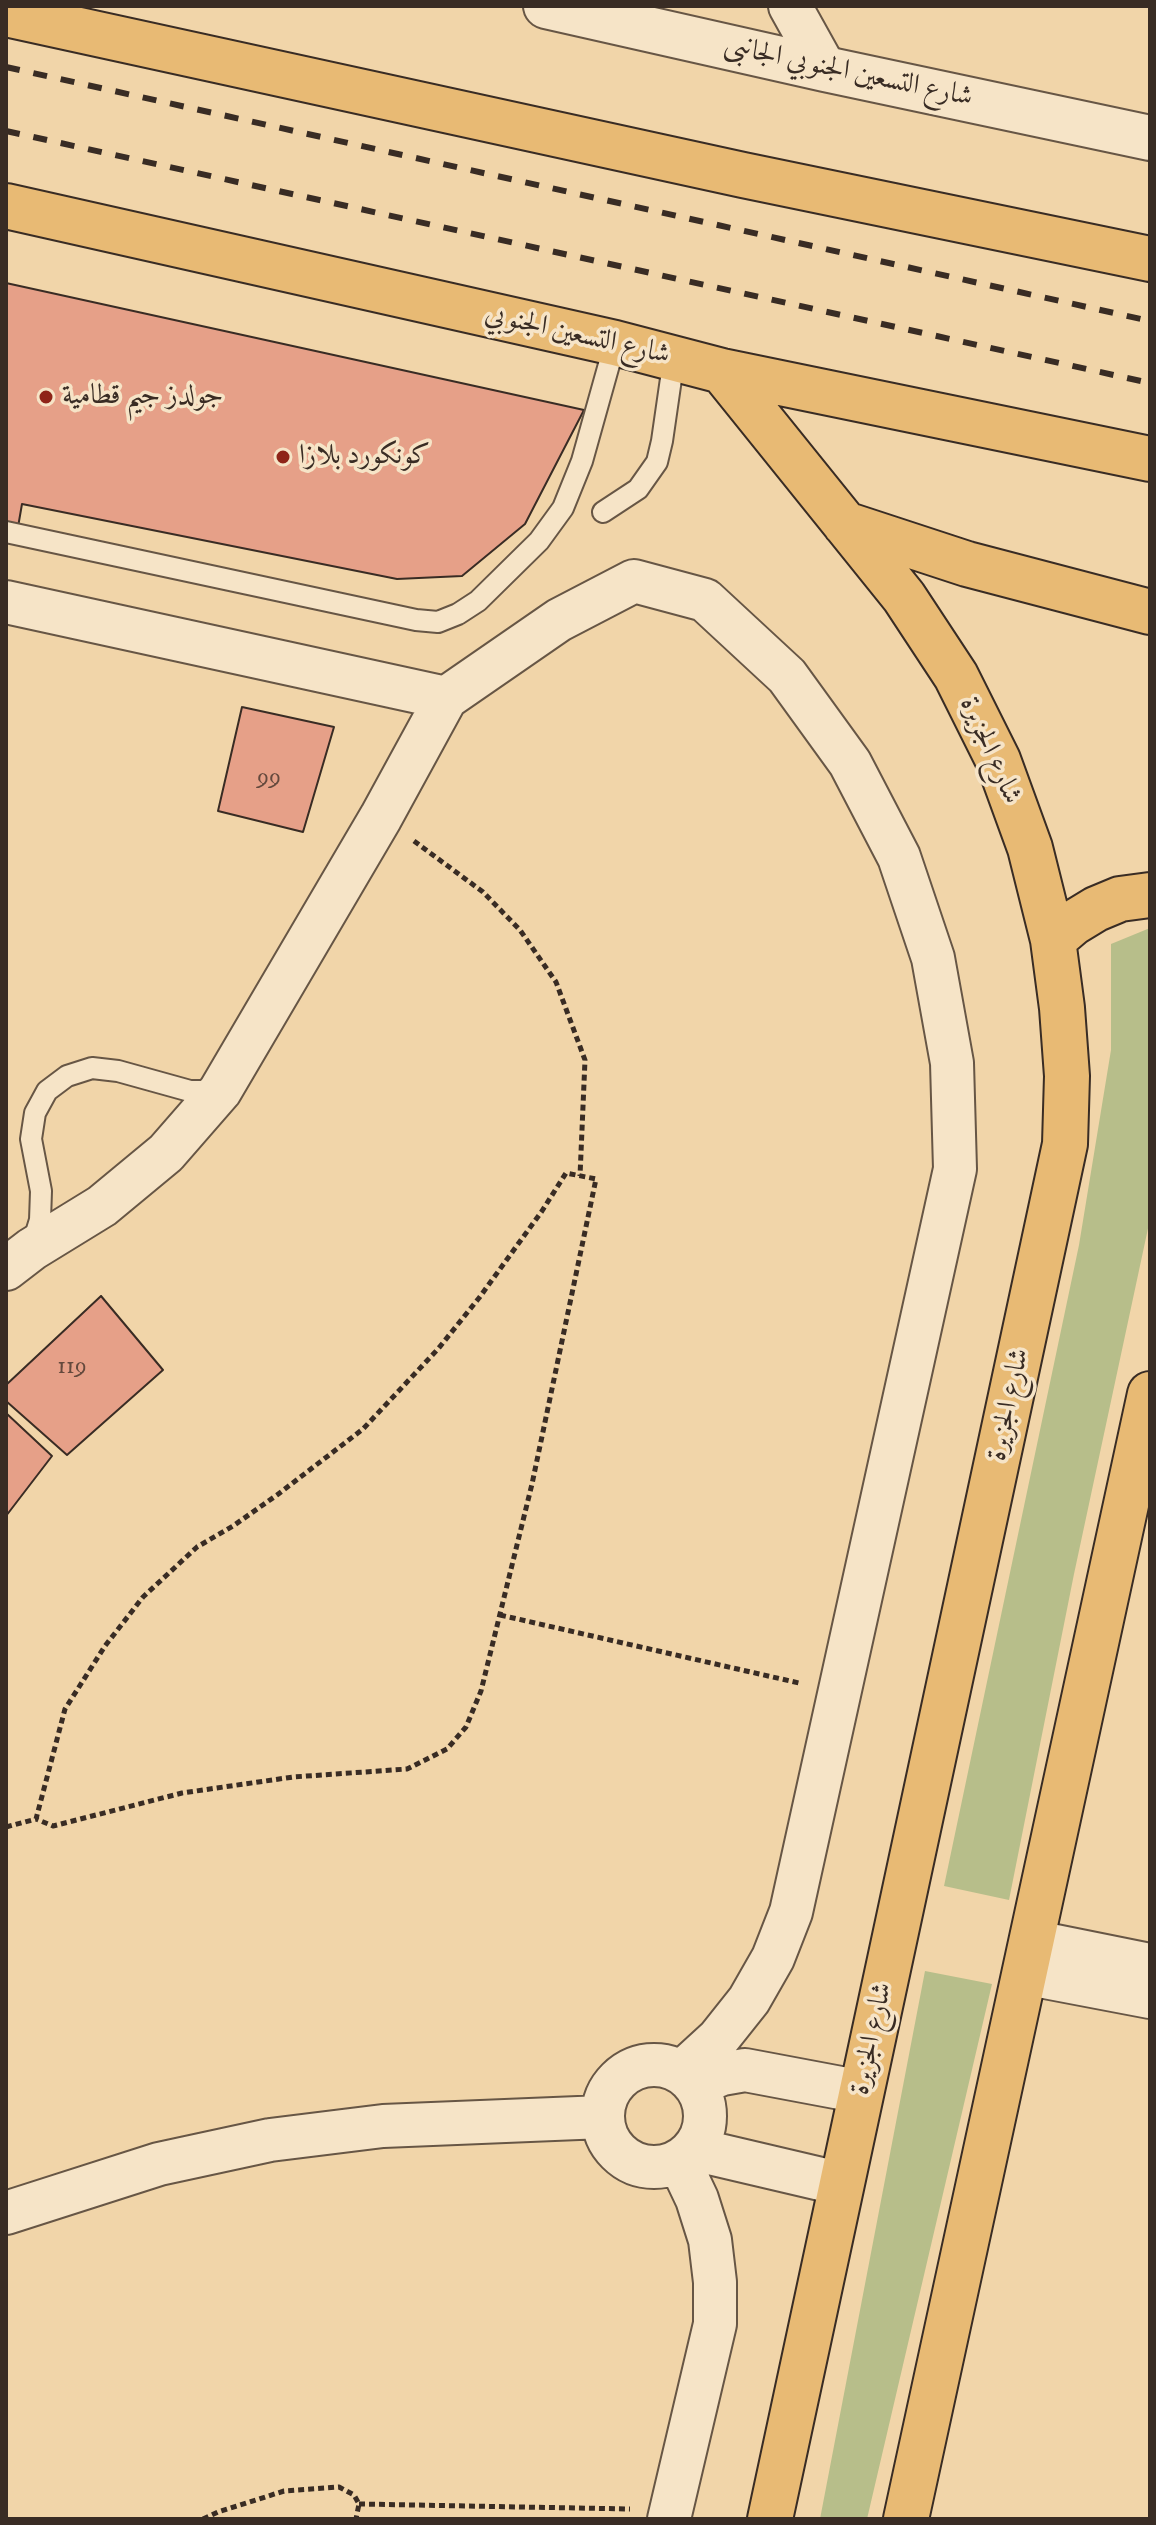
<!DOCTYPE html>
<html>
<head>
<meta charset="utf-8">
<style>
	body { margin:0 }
	#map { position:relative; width:1156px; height:2525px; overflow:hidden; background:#f1d5a9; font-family:"IM FELL DW Pica",serif }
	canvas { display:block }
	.frame { position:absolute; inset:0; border:8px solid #392c24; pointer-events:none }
</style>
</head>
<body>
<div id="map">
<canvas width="1156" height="2525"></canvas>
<div class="frame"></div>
</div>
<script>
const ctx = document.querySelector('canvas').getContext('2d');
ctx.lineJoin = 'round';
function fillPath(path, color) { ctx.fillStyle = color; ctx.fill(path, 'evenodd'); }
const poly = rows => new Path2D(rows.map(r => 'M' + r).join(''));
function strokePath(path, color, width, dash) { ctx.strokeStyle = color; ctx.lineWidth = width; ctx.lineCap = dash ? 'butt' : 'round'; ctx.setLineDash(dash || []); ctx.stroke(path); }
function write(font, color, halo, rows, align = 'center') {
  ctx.font = font + ' "IM FELL DW Pica",Amiri,serif'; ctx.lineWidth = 7; ctx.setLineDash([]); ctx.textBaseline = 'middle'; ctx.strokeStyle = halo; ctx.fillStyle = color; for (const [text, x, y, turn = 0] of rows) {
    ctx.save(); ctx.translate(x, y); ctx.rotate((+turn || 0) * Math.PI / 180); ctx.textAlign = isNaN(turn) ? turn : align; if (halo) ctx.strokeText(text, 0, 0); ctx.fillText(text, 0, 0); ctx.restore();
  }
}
const green = poly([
	[1150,928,1150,1219,1074,1574,1009,1900,944,1886,1079,1245,1111,1050,1111,944],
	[925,1971,992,1984,867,2519,820,2519]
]);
const building = poly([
	[6,283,584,410,525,524,462,576,397,579,22,504,18,527,6,524,6,283],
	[242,707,334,727,303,832,218,811,242,707],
	[101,1296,163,1370,67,1455,6,1401,6,1385,101,1296],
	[6,1413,52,1456,6,1516,6,1413]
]);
const path = poly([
	[414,841,483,892,520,930,556,982,585,1060,580,1176],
	[500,1615,799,1683],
	[6,1827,36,1819,65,1709,105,1646,143,1597,197,1547,233,1526,277,1495,363,1429,438,1349,479,1298,542,1211,566,1173,596,1179,532,1484,481,1691,466,1727,447,1749,407,1769,293,1777,182,1793,53,1826,36,1819],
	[359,2504,630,2509],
	[203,2519,218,2512,284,2491,339,2487,354,2495,359,2504,356,2519]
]);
const service = poly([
	[603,512,638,489,657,462,662,441,674,358],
	[6,532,416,620,438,622,458,614,478,601,539,541,563,508,582,461,615,343],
	[33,1243,40,1220,41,1191,31,1139,35,1113,47,1091,67,1076,92,1068,118,1071,190,1091,216,1091]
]);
const minor = poly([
	[790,6,825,69],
	[6,602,446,698],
	[6,1269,32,1249,102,1206,166,1153,220,1091,381,817,446,698,559,620,634,581,705,600,787,676,850,763,899,857,933,958,952,1063,955,1169,791,1912,773,1958,749,2000,718,2039,682,2072],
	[1031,1941,1150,1965],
	[1024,1973,1150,1997],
	'603 2116a51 51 0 1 1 102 0a51 51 0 1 1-102 0Z',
	[695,2085,722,2074,745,2070,862,2092],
	[693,2149,842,2184],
	[6,2213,159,2164,270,2140,383,2126,603,2117],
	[669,2519,715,2324,715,2282,710,2240,697,2199,679,2161]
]);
const tertiary = poly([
	[546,6,825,69,1150,138]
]);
const primary = poly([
	[6,14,743,175,1150,259],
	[6,206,615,343,722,371,1150,459],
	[722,371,904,597,956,676,998,760,1030,848,1053,940,1062,1008,1067,1076,1065,1144,770,2519],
	[845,524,967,564,1150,612],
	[1053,940,1073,923,1096,909,1120,899,1150,895],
	[906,2519,1150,1394]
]);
const rail = poly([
	[6,67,1150,321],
	[6,131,1150,383]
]);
const markers = [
	[46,397,8,"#8f2418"],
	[283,457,8,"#8f2418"]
];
const numberNames = [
	["99",269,779],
	["119",72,1368]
];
const streetNames = [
	["شارع التسعين الجنوبي الجانبى",848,73,12],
	["شارع التسعين الجنوبي",577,336,13],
	["شارع الجزيرة",989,751,66],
	["شارع الجزيرة",1010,1405,-78],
	["شارع الجزيرة",873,2039,-78]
];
const poiNames = [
	["جولدز جيم قطامية",62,397],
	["كونكورد بلازا",299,457]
];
fillPath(green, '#b7be8a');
fillPath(building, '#e6a088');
strokePath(building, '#392c24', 2);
strokePath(service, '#675645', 24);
strokePath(minor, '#675645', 46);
strokePath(tertiary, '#675645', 48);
strokePath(primary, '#392c24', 48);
strokePath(path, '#392c24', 5, [6, 4]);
strokePath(service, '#f6e4c7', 20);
strokePath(minor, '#f6e4c7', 42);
strokePath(tertiary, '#f6e4c7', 44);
strokePath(primary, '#e8ba74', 44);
strokePath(rail, '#392c24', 6, [14, 14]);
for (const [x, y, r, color] of markers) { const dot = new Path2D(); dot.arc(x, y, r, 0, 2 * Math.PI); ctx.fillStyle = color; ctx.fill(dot); strokePath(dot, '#f6e4c7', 3); }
write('24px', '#64493d', null, numberNames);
write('28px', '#392c24', '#f6e4c7', streetNames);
write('28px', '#392c24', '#f6e4c7', poiNames, 'left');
</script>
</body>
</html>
